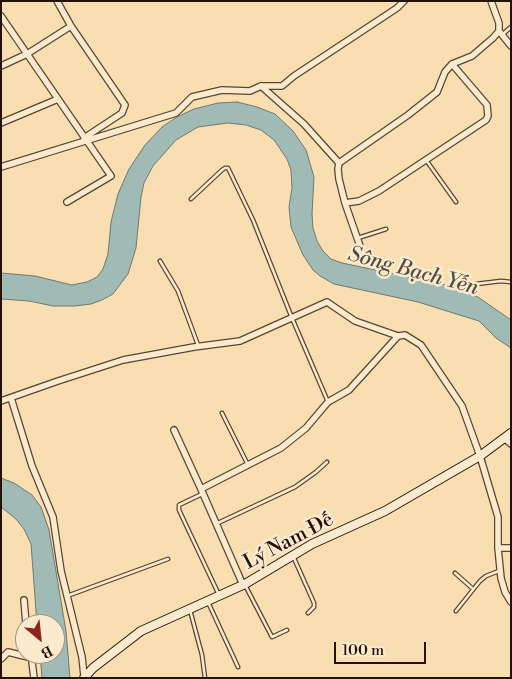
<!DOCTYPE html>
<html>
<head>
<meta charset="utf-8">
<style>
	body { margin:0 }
	#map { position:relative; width:512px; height:679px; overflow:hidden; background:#f9deb2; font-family:"Libre Bodoni",serif }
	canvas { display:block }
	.frame { position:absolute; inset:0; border:2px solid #251206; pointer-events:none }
	.north { position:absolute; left:15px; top:614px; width:50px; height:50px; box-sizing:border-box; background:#fbeacd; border:1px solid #a5947d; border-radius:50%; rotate:152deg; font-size:14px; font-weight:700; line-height:20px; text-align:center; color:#251206 }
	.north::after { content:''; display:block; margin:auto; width:18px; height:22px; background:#8f2418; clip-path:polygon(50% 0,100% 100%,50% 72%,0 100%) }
	.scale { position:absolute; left:334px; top:642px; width:92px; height:22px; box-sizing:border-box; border:2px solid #251206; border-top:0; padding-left:6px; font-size:15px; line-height:18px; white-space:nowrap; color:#251206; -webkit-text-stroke:4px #fbeacd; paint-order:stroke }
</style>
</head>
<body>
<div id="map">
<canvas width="512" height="679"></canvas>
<div class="frame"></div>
<div class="north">B</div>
<div class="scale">100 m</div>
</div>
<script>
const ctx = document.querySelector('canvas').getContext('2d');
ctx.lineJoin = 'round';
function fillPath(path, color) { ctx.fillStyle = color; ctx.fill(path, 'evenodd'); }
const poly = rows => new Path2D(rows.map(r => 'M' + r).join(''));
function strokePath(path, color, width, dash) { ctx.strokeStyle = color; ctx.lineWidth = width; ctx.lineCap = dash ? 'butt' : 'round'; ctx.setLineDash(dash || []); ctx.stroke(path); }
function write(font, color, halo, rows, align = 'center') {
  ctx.font = font + ' "Libre Bodoni",serif'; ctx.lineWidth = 5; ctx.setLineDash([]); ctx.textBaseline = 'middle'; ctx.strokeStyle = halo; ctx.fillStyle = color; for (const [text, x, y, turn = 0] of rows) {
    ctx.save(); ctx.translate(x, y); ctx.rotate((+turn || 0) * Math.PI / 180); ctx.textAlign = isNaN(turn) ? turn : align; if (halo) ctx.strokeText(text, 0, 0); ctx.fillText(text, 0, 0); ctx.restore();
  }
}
const water = poly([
	[237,102,257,107,275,114,293,131,306,150,314,177,312,214,313,228,317,241,323,251,331,259,342,263,452,286,478,297,511,320,511,348,496,338,479,321,418,302,334,284,320,276,313,270,303,255,291,227,289,207,292,188,291,170,287,159,274,140,261,130,246,125,228,123,198,127,176,140,153,166,144,183,141,197,136,248,128,274,113,294,102,300,91,304,75,306,53,306,29,301,1,299,1,273,35,276,72,285,87,282,97,277,103,269,108,254,111,222,118,194,129,169,145,145,162,127,177,117,194,109,218,103,237,102],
	[1,478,14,483,32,495,41,507,49,530,66,631,70,678,42,678,40,654,55,654,55,624,37,624,31,544,24,529,16,519,1,507,1,478]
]);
const lane = poly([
	[503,34,511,27],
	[426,160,456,202],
	[191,199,222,170,225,168,228,168,253,220,292,318,328,402],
	[358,238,386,229],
	[160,261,178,291,198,345],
	[476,284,501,281,511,282],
	[222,413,247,463],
	[202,494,179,505,179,510,219,595],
	[218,523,295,487,316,472,327,462],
	[293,556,314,603,314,607,308,613],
	[455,573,473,589],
	[245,585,272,637,287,630],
	[67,596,168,559],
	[208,602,238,667],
	[190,610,202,655,205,678],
	[456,611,480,581,486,576,499,571]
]);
const street = poly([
	[57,1,71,26,125,105,122,113,84,138],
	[1,16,111,176,67,202],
	[499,31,511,46],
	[1,66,27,54,71,26],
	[261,86,304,124,339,163],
	[1,123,58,99],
	[1,167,176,113,192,97,222,90,250,91,261,86,282,86,294,76,397,8,404,1],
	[345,203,359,201,379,191,486,120,488,116,487,105,452,64],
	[361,249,345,203,339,179,338,169,339,163,408,115,437,92,445,72,452,64,472,56,493,38,499,31,499,23,491,1],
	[11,398,32,466,53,517,61,571,82,657,84,676],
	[1,401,58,381,123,360,194,347,240,341,327,302,355,321,398,336,405,335,421,345,462,406,480,456,498,517,498,548,511,548],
	[174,430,201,489,243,585],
	[504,438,511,444],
	[201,489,281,448,306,428,328,402,349,390,398,336],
	[498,548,501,578,505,592,511,602],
	[24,600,26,624],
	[31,654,34,678],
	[1,659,8,652,32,658]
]);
const secondary = poly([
	[84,678,93,668,141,631,245,584,312,544,385,511,480,456,511,433]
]);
const streetNames = [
	["Lý Nam Đế",289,542,-28]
];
const waterNames = [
	["Sông Bạch Yến",413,272,15]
];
fillPath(water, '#a0bbb5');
strokePath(water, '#6f776f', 1);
strokePath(lane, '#5a4531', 5);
strokePath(street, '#5a4531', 8);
strokePath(secondary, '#251206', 10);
strokePath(lane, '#fbeacd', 2.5);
strokePath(street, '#fbeacd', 5.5);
strokePath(secondary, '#fbeacd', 8);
write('20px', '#251206', '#fbeacd', streetNames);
write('italic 21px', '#504d43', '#fbeacd', waterNames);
</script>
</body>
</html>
